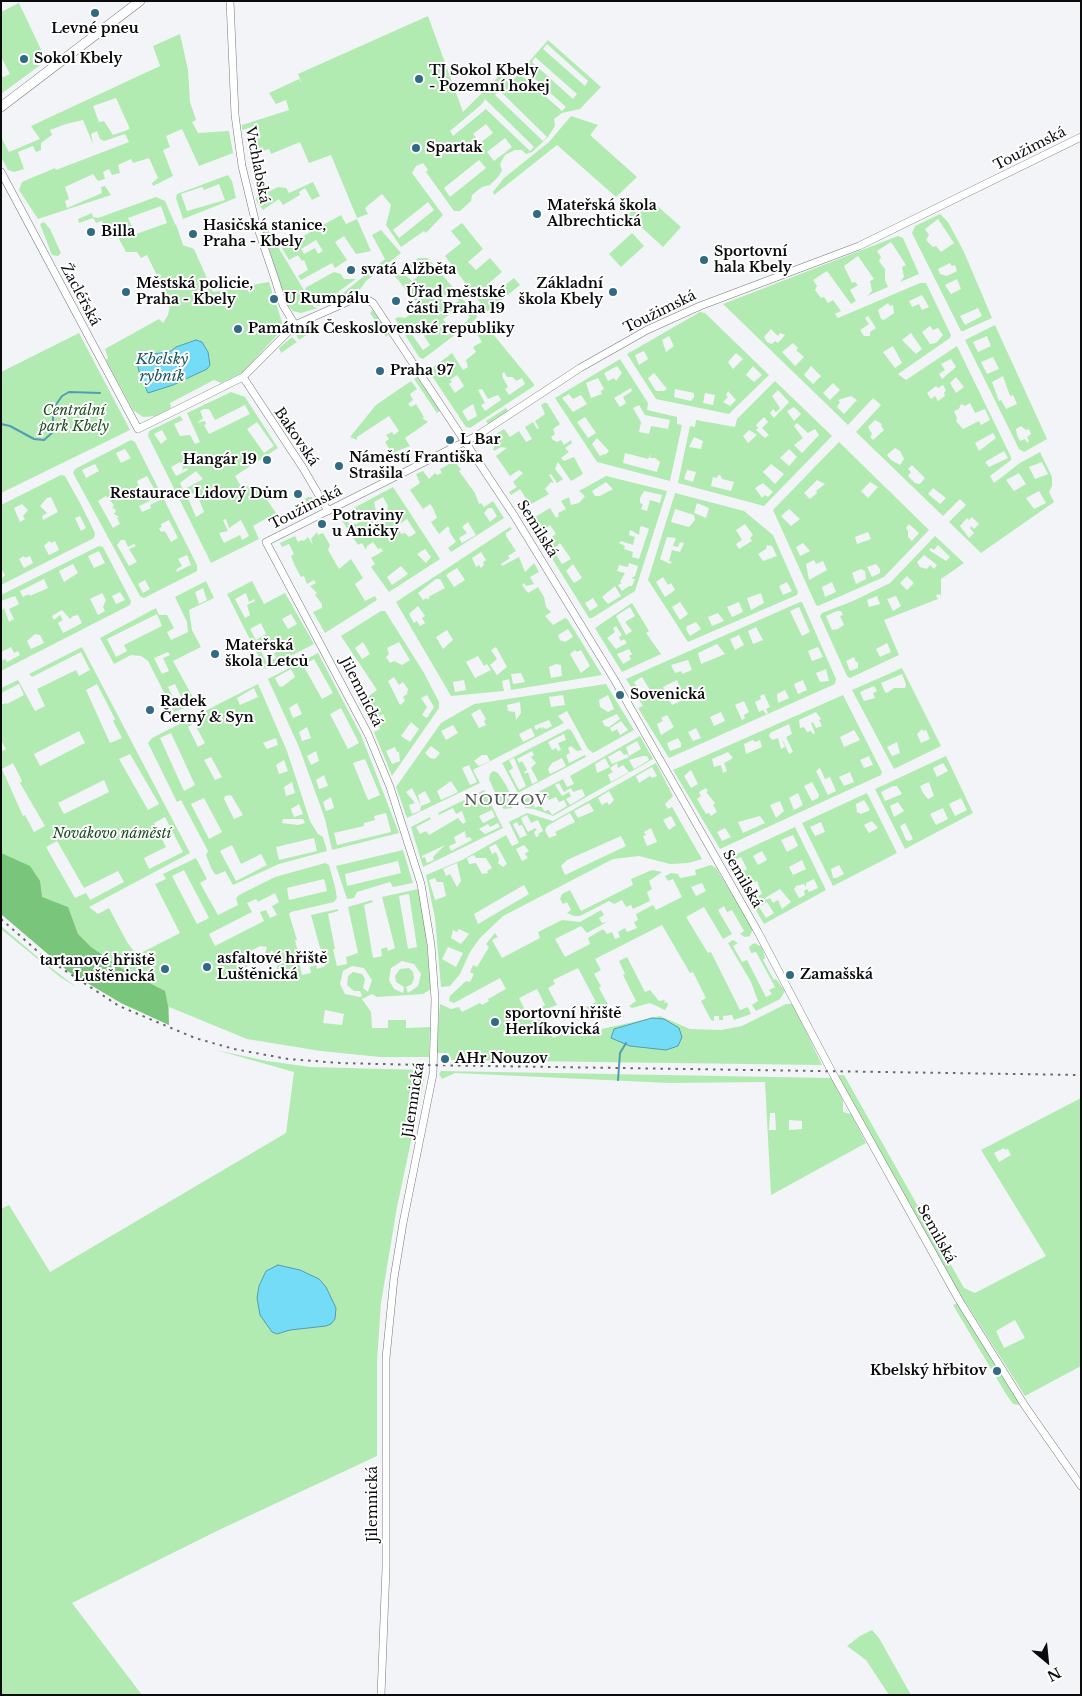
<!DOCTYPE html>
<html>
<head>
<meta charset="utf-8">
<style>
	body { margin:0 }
	#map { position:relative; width:1082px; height:1696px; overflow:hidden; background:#f3f4f8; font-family:"Libre Baskerville",serif }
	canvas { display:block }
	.frame { position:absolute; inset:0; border:2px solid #0b0b0d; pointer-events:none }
	.north { position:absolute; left:1022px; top:1636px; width:50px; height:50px; -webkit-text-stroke:4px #fff; paint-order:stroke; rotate:152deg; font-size:14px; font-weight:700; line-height:20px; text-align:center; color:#0b0b0d }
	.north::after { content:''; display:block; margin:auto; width:18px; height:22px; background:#0b0b0d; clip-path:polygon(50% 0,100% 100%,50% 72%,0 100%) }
</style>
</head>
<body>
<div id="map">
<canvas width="1082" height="1696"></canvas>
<div class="frame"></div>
<div class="north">N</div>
</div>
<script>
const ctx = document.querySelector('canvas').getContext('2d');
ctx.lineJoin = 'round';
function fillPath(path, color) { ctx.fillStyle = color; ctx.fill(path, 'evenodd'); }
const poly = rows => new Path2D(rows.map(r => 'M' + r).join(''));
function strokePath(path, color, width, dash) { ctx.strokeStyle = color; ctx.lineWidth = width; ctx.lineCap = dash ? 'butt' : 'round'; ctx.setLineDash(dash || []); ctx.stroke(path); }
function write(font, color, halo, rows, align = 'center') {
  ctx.font = font + ' "Libre Baskerville",serif'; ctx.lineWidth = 4; ctx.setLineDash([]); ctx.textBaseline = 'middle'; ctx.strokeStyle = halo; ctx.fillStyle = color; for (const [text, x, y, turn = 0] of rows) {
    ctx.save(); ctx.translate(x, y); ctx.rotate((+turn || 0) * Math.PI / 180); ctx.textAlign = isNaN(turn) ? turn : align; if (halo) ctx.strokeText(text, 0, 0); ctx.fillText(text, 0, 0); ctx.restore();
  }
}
const green = poly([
	[19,3,44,56,43,63,1,94,1,78,10,74,1,57,1,12],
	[428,16,463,112,500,75,512,81,548,40,601,87,580,109,562,113,554,119,555,126,548,137,532,152,526,154,522,150,515,150,505,155,500,164,502,171,498,177,490,185,482,187,472,195,471,201,460,211,454,211,426,172,428,170,423,163,416,166,412,173,443,215,426,233,424,231,401,247,386,225,391,205,382,194,365,208,368,214,357,218,331,155,309,163,300,142,271,154,269,149,257,153,254,136,259,136,256,126,242,130,242,125,289,110,286,100,276,104,269,93,299,79,302,84,298,74],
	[547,44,588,81,585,86,543,49],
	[535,57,577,94,573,99,532,62],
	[524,69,566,107,562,111,520,74],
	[499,90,547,137,543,141,495,95],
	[485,99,534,147,530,151,486,109,453,136,450,131,482,104],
	[486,124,493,133,480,143,473,134],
	[505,138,512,147,494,161,487,152],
	[479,160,486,168,450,197,444,188],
	[428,202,434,210,399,238,393,230],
	[180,34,188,70,190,102,196,120,192,122,198,133,229,131,233,153,199,166,182,129,166,136,170,147,163,150,173,176,153,186,152,183,158,178,149,158,133,163,131,159,118,165,120,173,112,175,109,169,103,172,105,179,98,181,93,174,65,187,69,199,65,201,67,208,102,193,101,187,105,186,111,195,38,219,19,190,22,182,55,168,56,170,129,142,125,134,104,141,100,139,97,131,91,134,93,144,83,120,66,124,50,130,52,135,41,143,41,150,36,152,33,146,18,152,24,169,14,172,8,170,1,157,1,137,9,152,40,139,31,126,160,66,153,46],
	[116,98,130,129,113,135,104,121,99,122,93,106],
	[571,116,598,125,590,135,637,177,616,197,557,145,494,195,493,192,504,178,549,142],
	[228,175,232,181,236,198,183,219,176,198,177,194],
	[219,184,225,200,187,211,181,194,202,187,204,190],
	[313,182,320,196,312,200,305,188,299,192,300,195,283,205,279,199,263,210,257,203,256,198,278,187,286,188,289,193],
	[645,195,681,227,663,247,628,215],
	[156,197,165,201,175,224,171,226,176,224,183,245,194,249,213,292,269,282,282,322,280,332,242,373,221,383,214,380,170,403,171,408,156,416,143,417,133,410,106,360,108,358,105,349,159,319,163,323,168,315,170,305,168,298,147,255,141,258,137,252,126,252,111,224,105,226,102,221,96,223,93,218,79,223,78,219,92,213,93,217,98,218],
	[161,206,167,223,136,234,128,218],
	[163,351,171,351,207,369,173,385,145,389,137,362,141,359],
	[940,214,948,222,964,252,992,318,963,331,961,331,912,233,915,226],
	[938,219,954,243,941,252,936,246,933,247,926,240,929,235,925,229],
	[950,263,952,266,955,265,957,271,947,276,940,274,938,269],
	[957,279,961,289,951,294,945,285],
	[978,308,982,316,965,325,960,316],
	[341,215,346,224,357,219,371,251,356,254,344,236,335,242,347,260,335,268,332,263,301,280,298,276,308,270,304,260,302,261,298,255,289,260,282,248],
	[316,240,323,251,318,254,315,248,304,254,301,249],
	[262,220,314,307,318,308,301,313,293,311,287,304,260,222],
	[44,222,50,229,61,253,58,256,52,255,40,224],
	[462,223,483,249,468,262,476,270,490,258,502,272,488,284,495,293,514,278,520,285,487,312,445,256,461,243,451,231],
	[381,230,401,253,366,281,358,292,350,296,348,294,339,298,338,297,385,259,372,235],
	[632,233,644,246,621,267,609,254],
	[898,236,903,238,919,274,900,282,904,277,902,267,906,265,891,242,877,251,881,257,879,261,885,269,885,280,888,287,867,296,872,291,870,281,874,279,858,256,844,266,852,283,855,282,858,285,850,290,856,301,851,304,827,271,813,280,817,286,815,290,821,298,824,297,828,303,833,300,841,311,835,314,838,318,920,283,926,283,951,335,950,338,898,374,906,380,957,346,1011,457,1011,460,990,476,994,483,1020,463,1040,452,1052,477,1052,486,1049,492,1054,502,981,553,949,522,966,505,960,499,943,516,856,432,881,405,873,398,848,425,723,304],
	[922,295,929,307,922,310,919,304,912,307,909,301],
	[888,303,890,306,893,305,894,313,884,320,881,319,878,310],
	[868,316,876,328,870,332,870,336,864,336,860,330,869,324,865,318],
	[930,326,933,330,938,328,943,335,936,343,930,344,922,332],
	[771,329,778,336,780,333,785,335,778,343,775,341,772,344,767,342,764,337],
	[911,333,922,349,916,354,902,340],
	[793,343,798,348,796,350,804,357,795,366,782,352],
	[893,346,902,363,895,368,883,352],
	[951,359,956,367,942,379,939,374,945,370,941,364],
	[811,366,821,376,813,384,804,375],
	[956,377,964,387,956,393,950,383],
	[833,383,840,390,830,400,823,393],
	[943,385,946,390,944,393,945,396,938,401,935,396,931,399,927,393,936,386,938,388],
	[851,396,857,400,844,414,837,407,840,402,838,400],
	[970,403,975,413,985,409,990,420,981,425,979,421,963,429,956,421,957,418,954,411,959,409,961,404,965,406],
	[875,420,882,424,881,426,884,430,873,440,870,437,872,434,868,427],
	[993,433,996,438,979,451,975,443],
	[895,448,900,451,904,459,900,465,891,460,887,455],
	[1004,451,1008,458,989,467,985,462],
	[1042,462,1048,474,1035,479,1029,467],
	[912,465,925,478,920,484,915,483,908,476,911,472,908,469],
	[1019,473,1026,484,1014,491,1006,480],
	[933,488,946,498,940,504,928,494],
	[1039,491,1046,503,1034,509,1026,498],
	[972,517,979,524,974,529,971,526,970,528,974,533,969,538,960,526,967,518,969,520],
	[418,258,428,258,477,316,476,319,423,359,419,357,395,319,398,317,405,318,420,308,395,276],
	[415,266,421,274,412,281,405,275],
	[451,292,459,301,446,307,442,299],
	[463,309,470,317,466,322,458,326,455,322,448,327,443,319,452,313,454,315],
	[418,327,422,333,428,328,429,330,424,336,430,345,423,350,410,332],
	[334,272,341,274,344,279,356,279,319,306,315,305,305,288],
	[373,310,389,334,386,337,370,313],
	[700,312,705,313,769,375,729,414,656,399,627,354],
	[669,336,674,346,666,352,662,340],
	[644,351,648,359,639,365,635,355],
	[736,353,743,359,733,369,728,362],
	[753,366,762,375,754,382,746,375],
	[654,373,667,389,664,391,656,391,648,378],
	[675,389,694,393,694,397,691,401,674,397],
	[728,391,736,400,730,406,723,402,728,397,726,395],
	[705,393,715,395,713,405,703,403],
	[317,324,320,326,299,340,296,335],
	[995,325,1047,439,1024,452,1019,449,965,340],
	[987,336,991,346,978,352,973,342],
	[993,357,999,369,987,374,981,362],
	[1003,376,1010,396,1013,395,1017,404,1006,409,1001,400,999,401,992,382],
	[1021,426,1026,430,1029,429,1031,434,1027,437,1029,441,1027,443,1025,439,1020,441,1017,435,1016,429],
	[485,328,488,328,534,384,534,386,470,428,466,427,430,373,431,369,452,353,463,370,468,367,466,360,476,352,473,347,482,342,477,334],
	[504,372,507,377,513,377,516,381,522,378,525,384,509,395,505,389,508,387,503,378,502,374],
	[457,375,464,386,455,393,449,384,452,382,450,380],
	[482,389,488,399,498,395,501,400,485,411,481,405,485,403,478,390],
	[473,404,477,416,468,421,462,411],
	[79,333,130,430,1,493,1,372],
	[292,337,297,342,281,353,279,348],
	[620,359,648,403,647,410,677,417,677,424,682,425,670,481,597,462,555,398],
	[617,366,622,373,616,381,614,378,608,381,604,373],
	[598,378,604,389,601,391,602,394,591,398,586,383],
	[631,388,632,391,623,397,626,403,620,407,614,398],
	[569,394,573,399,581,395,587,404,573,412,562,398],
	[639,405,645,415,670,420,668,429,651,426,649,434,639,432,641,422,633,408],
	[585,417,596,433,588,438,577,422],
	[597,438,609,451,605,455,604,454,600,456,592,444],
	[625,453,648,459,651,454,650,458,655,458,660,462,657,472,623,463],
	[417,377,440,411,437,413,414,379],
	[411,381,417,389,410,394,413,400,408,404,411,407,416,404,424,417,422,418,428,422,405,438,410,446,392,453,385,442,389,439,386,435,392,432,394,435,399,431,389,416,357,437,357,440,350,437,376,405],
	[775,381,832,436,764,506,678,483,690,426,695,427,696,420,735,427,737,419],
	[778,390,789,402,774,418,770,413,773,409,776,412,780,408,772,396],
	[794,407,801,414,794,421,787,411],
	[764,417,768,422,762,428,769,435,765,438,756,430,758,428,756,425],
	[797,423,808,433,815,429,819,435,802,453,794,445,803,438,794,426],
	[749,430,757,435,748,443,743,436],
	[694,437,703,441,701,449,689,447],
	[789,449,797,457,789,466,780,458],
	[771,464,784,474,775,484,763,472],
	[687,470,696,472,693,482,684,479],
	[718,475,721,476,722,479,734,482,731,491,711,486,713,477,717,478],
	[763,483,773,492,768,497,765,495,762,498,755,488],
	[231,392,245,397,278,448,235,476,242,488,246,486,259,488,276,513,253,526,259,539,211,563,148,436,149,431,180,416,183,420,174,424,180,436,190,435,195,444,200,442,187,413],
	[245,405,250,414,209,434,204,425,206,424,205,421,197,423,203,418,200,411,204,409,209,409,215,420],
	[257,422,274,446,264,453,247,429],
	[162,430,167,439,161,444,154,434],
	[180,462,183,468,182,470,187,468,188,470,176,476,171,467],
	[196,471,203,479,183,490,180,483],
	[196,492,204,512,196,517,187,496],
	[226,519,229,528,241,520,249,536,242,540,240,535,224,543,219,533,228,531,223,520],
	[544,403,547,403,560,424,553,429,555,434,551,437,553,440,557,442,561,440,564,445,571,440,572,443,565,448,569,452,561,458,564,461,574,457,583,474,571,481,558,462,555,469,563,479,557,483,551,474,549,475,554,483,551,482,545,489,549,494,530,505,520,489,511,495,509,492,517,487,513,482,523,473,519,470,510,476,496,456,507,448,501,447,494,451,493,449,495,445,490,438,504,429,510,437,519,431,526,442,532,439,525,427,533,422,537,429,539,428,535,421,545,414,541,405],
	[506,408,508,411,488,424,486,421],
	[131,440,135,442,197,565,197,571,144,598,140,596,73,473,75,469],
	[125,449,131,458,121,463,116,453],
	[95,464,99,471,86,478,82,470],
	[147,476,160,500,150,505,151,508,142,512,139,506,150,501,146,492,137,495,144,490,139,487,137,481],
	[106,496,114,505,112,509,114,508,116,511,114,514,119,517,117,518,120,524,113,528,98,501],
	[169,520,178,538,171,542,166,533,164,531,161,532,159,528,162,527,161,524],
	[121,540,125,540,128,547,134,544,136,546,129,549,137,562,129,566,117,545],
	[187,555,191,565,176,572,177,569,182,566,178,559],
	[145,580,150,589,143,593,138,584],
	[839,442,929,530,884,577,818,606,816,605,773,510],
	[817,480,825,484,816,491,817,493,810,499,804,493],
	[870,482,878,487,868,498,861,491],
	[789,509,800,519,791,526,781,516],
	[909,524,919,533,912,541,908,537,908,531,906,528],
	[868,532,871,539,857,544,855,537],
	[803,543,810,551,800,556,796,547],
	[814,560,816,564,823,561,827,570,809,580,806,564],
	[876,564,880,569,880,573,872,577,867,567],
	[861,569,865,571,866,579,856,584,852,573],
	[832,582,836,592,825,597,822,587],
	[450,457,461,469,459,471,475,493,479,504,481,503,484,507,493,501,504,518,451,552,448,548,456,542,449,531,450,530,448,526,439,534,431,522,437,518,433,508,430,504,423,509,410,490,420,483,416,474,423,471,429,479,435,473,437,475,442,473,440,469,448,465,444,460],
	[488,508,492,508,497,516,490,522,484,513],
	[468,522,476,535,462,543,459,538,467,533,462,527],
	[61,475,65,476,80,503,95,533,94,538,1,585,1,580,5,575,1,568,1,505],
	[51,497,58,512,43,520,42,516,47,513,40,506,47,498],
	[22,504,28,510,23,516,25,519,20,522,14,508],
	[80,516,86,528,81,531,75,518],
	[49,541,51,543,55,541,59,550,49,555,44,546],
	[24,556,25,558,30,556,33,563,24,568,19,559],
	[606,476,667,491,635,591,592,618,589,618,530,523,530,520,550,508,556,518,559,516,558,513,566,509,561,501,569,497,571,505,579,503,585,496,579,491],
	[606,482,613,489,600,496,595,496,592,491],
	[644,491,662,495,660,503,650,500,647,511,641,509,643,504,640,503,640,498],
	[550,525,556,534,547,540,542,532],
	[642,526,649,529,639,559,632,557,633,552,624,549,625,546,619,543,621,541,633,545,635,537,629,535,630,530,639,535,640,527],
	[560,543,571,559,562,564,553,550],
	[629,563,638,566,635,576,631,578,635,579,632,586,629,586,622,591,618,585,622,583,620,582,625,573,617,571,619,565,628,567],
	[573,564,582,578,574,583,566,571],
	[615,586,621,596,608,604,602,597],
	[593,598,598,606,590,611,585,603],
	[393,487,440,559,389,592,371,567,375,564,371,558,383,551,381,548,378,549,373,542,367,546,366,550,362,543,358,545,339,516],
	[383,497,388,506,387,510,381,512,380,510,376,511,374,502],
	[357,512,362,521,353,525,349,524,348,516],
	[407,519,416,533,409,537,405,533,401,534,397,526],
	[425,549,431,557,426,563,417,554],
	[401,566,408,574,392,585,387,577],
	[675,493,744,511,773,535,798,592,797,595,688,642,648,580],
	[697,503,709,508,706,518,694,513],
	[675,509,694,515,695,520,689,527,671,522],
	[745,524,753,535,750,538,752,541,739,549,736,544,742,540,736,530],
	[667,537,676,538,673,546,678,547,680,542,684,543,680,552,672,550,669,561,672,562,670,564,660,559],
	[767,545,772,546,777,556,763,561,758,554,766,549],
	[663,577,668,585,671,583,675,590,665,597,656,582],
	[787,582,792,591,783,595,779,586],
	[761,593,764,603,751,610,747,598],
	[680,602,688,614,680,620,672,607],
	[739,602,743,612,732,617,727,607],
	[718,613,724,621,712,626,708,617],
	[696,622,701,629,690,636,686,629,687,626],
	[308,497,312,497,313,506,307,514,303,509,309,505,305,499],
	[510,527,512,529,506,533,506,536,516,551,508,556,510,558,501,564,502,566,519,557,525,572,534,563,539,572,530,577,534,584,526,586,524,583,522,585,528,593,538,587,544,597,546,607,551,612,545,616,553,625,565,618,568,620,602,675,511,690,509,679,502,681,504,691,451,696,396,602],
	[481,552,486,560,483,562,484,565,481,568,479,565,476,567,472,558],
	[457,568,465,580,454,587,446,575],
	[436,579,440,579,445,588,430,596,428,600,427,598,423,600,418,593],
	[418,606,425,616,422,618,425,623,420,626,417,621,414,623,409,614],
	[568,629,573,637,565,642,560,640,558,635],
	[447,630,453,640,443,649,436,637],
	[496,647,507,667,497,675,490,665,497,659,491,650],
	[575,650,577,652,581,650,590,666,581,673,570,654],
	[478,656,484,666,487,664,491,670,475,678,466,662],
	[556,664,561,665,562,676,551,678,549,667],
	[521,673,525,682,513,684,511,674],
	[464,680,466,690,455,692,453,682],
	[317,532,318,535,323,533,330,545,328,550,339,569,351,559,363,578,355,584,365,601,375,596,377,600,325,633,313,612,322,608,322,604,315,595,317,593,310,586,316,583,314,580,307,584,304,576,301,577,295,566,291,556,294,554,289,544,282,547,280,543,295,536,298,542,302,540,304,541,308,537,313,545,311,539],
	[935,536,964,563,941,579,941,597,940,594,936,595,938,599,884,620,899,655,850,678,847,676,820,616,822,613,853,601,890,583],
	[938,545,950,557,946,561,929,550,931,548,934,550],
	[924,555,937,565,934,569,930,565,927,569,920,567,917,562],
	[907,576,914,583,907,590,900,583],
	[877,596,880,604,869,607,867,600],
	[896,596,901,606,893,611,887,599],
	[837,611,841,611,843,615,840,616,844,625,838,629,832,630,826,616],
	[887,643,891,652,880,657,876,649],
	[854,657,856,662,858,662,858,668,850,671,846,661],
	[99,546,103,547,131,601,130,605,1,671,1,661,5,659,7,662,20,655,18,651,14,653,11,647,1,652,1,611,4,608,9,622,14,619,9,609,19,604,15,596,1,601,1,595],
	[99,551,105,563,94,568,88,556],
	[73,564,78,573,64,582,59,571],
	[44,579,48,588,30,596,29,594,23,597,20,591],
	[120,592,125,600,116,604,112,596],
	[102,593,106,600,103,607,105,611,98,615,90,599],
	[62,610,70,619,73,616,78,615,82,623,63,633,58,623,63,620,60,615,54,620,52,616],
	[35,634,40,635,44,643,31,649,27,641],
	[206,581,214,598,189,610,192,630,201,647,173,661,196,703,190,696,185,698,189,706,174,712,148,661,141,656,131,655,114,664,100,638,156,608,159,615,167,615,174,628,167,632,171,640,188,632,187,622,175,597],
	[203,588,207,600,199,604,195,592],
	[157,614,162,626,124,645,127,651,116,657,107,639],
	[168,652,170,655,163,658,169,671,162,674,154,658],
	[175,684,185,705,178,708,168,687],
	[252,581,264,604,285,593,314,644,265,669,227,594],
	[246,593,249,602,254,599,255,601,247,605,250,615,245,618,235,599],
	[291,614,297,624,288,629,282,619],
	[261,623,266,634,256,640,250,629],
	[269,645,273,651,275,650,276,652,274,653,276,658,267,663,260,649],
	[800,602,802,602,836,679,835,684,669,758,638,708,643,706,626,679],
	[799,607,810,632,802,636,790,611],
	[756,627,763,640,753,644,748,631],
	[739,635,744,645,735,650,730,639],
	[717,644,725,654,701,664,698,653],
	[818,647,823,657,812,661,808,651],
	[688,660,692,670,682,674,681,671,675,673,671,665],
	[826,669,829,681,820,682,816,673],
	[642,677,650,690,642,695,634,682],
	[677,680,685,699,672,705,663,687],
	[803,680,807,690,798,694,794,684],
	[785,690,789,698,778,703,777,694],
	[764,694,770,707,766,709,768,713,766,714,763,710,759,712,755,702,761,699,760,696],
	[744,701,749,712,744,715,745,718,742,720,735,705],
	[721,712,725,721,714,726,710,717],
	[667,715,674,727,661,735,657,724,663,721,661,718],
	[696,728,701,738,693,741,688,732],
	[678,738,681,743,681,747,670,751,667,743],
	[632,603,649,631,646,633,661,654,622,672,595,628],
	[630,607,635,616,625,622,632,631,626,635,616,616],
	[616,626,622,635,619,637,621,641,624,639,627,643,616,649,607,638,615,632,613,628],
	[629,649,632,654,629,656,631,659,623,664,617,654],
	[381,611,385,611,424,673,439,702,439,708,392,776,374,732,380,729,378,724,386,720,383,714,376,718,369,705,362,708,359,703,377,690,341,636],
	[363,642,370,654,362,659,355,648],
	[399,642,410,660,402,665,394,661,390,663,386,657,389,654,387,648],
	[394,677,399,685,403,682,408,689,407,694,403,697,405,701,400,705,388,681],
	[427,695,434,707,427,718,422,715,427,707,421,698],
	[411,722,419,729,410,742,401,736],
	[395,747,397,752,399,752,400,761,392,764,386,751],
	[82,647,190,853,89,907,98,914,109,908,127,942,137,955,180,933,155,884,166,879,163,874,196,858,207,879,200,883,218,915,238,905,236,898,239,895,275,877,325,863,329,865,335,887,337,898,334,902,291,912,289,914,297,940,295,940,299,957,298,958,302,975,311,973,310,967,316,965,317,969,325,966,311,915,338,909,338,911,328,914,335,949,333,949,337,966,347,964,346,957,358,953,348,907,372,900,373,902,364,905,373,958,382,956,381,949,387,947,388,951,395,948,382,897,418,889,425,925,431,989,423,994,377,997,372,994,362,999,371,1012,372,1028,388,1028,388,1020,406,1020,406,1028,430,1027,429,1057,380,1057,321,1051,247,1039,169,1007,169,1025,121,1003,69,972,1,914,1,752,6,749,1,740,1,705,6,703,7,704,24,695,19,684,1,693,1,688,18,680,35,711,45,706,37,689,76,670,79,676,90,670,81,652,32,677,29,674],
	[97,684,115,719,113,721,122,738,110,743,86,690],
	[79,731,85,743,40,766,34,754],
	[130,754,159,804,148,810,119,759],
	[13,763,22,781,20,783,45,826,34,832,25,815,23,816,2,769],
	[104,780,109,792,64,814,58,803],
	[165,817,183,852,149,869,144,858,166,847,154,823],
	[57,841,84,888,118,871,124,882,90,900,86,893,75,898,46,847],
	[184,870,209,918,197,924,172,876],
	[324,879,327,891,289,900,287,888],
	[275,893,279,902,272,906,277,915,270,918,266,910,260,912,264,921,215,946,209,934,252,912,247,903,256,899,258,902],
	[409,894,417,947,408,949,399,896],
	[260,946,267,947,265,954,268,955,272,950,278,961,277,968,273,975,263,979,252,975,246,964,249,952],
	[402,961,414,964,421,974,418,986,408,993,406,987,412,984,414,978,413,972,409,968,400,969,395,976,396,982,404,987,403,993,394,989,389,980,391,968],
	[352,966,364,968,372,980,368,992,363,988,365,979,362,974,353,972,348,976,347,985,354,991,360,991,362,996,360,997,345,994,340,984,343,971],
	[325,1010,344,1014,342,1025,323,1023],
	[318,653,361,735,399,833,332,850,325,819,299,747,268,679],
	[314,659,333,693,322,699,303,665],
	[291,669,295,677,282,687,279,686,275,678],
	[297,703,302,714,293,718,289,708],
	[341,708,359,743,348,749,330,714],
	[307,727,311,738,302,741,299,732],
	[316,751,319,761,311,765,307,756],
	[365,759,380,795,368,800,353,763],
	[324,775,328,786,319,789,316,780],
	[331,797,334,808,326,811,323,802],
	[386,813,391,832,337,845,334,833,364,826,364,823,375,820,374,816],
	[902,668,941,746,894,769,852,690],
	[902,674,906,684,905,688,894,688,887,693,885,692,881,683],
	[874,686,877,691,873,693,875,698,864,701,860,692],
	[922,729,923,731,926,730,930,739,921,743,917,734],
	[897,742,900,753,892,756,887,747],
	[258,684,287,751,310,821,318,834,323,837,327,851,279,864,233,885,225,871,216,875,212,870,206,855,208,851,181,800,177,802,148,743,152,738],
	[254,688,258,697,240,705,237,698],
	[194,723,205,743,198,747,188,727],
	[171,733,195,785,184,791,160,738],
	[276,738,278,745,267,749,263,743],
	[211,757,222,777,215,780,204,760],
	[284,760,288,771,279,774,276,765],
	[292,782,295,793,286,796,284,787],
	[231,795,243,815,234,819,224,799,225,796],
	[204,798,222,832,209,839,191,804],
	[299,804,303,814,294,817,291,809],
	[291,819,303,819,305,823,298,825,282,823,283,819],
	[314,838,317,851,279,860,276,847],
	[232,845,241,864,261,854,267,865,236,881,220,851],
	[606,684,634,730,593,753,588,749,567,711,558,716,564,723,473,770,480,783,407,818,396,787,441,723,474,704],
	[563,695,565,705,551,707,549,697],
	[608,695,614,709,608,712,600,707,599,700],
	[520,702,521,713,516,720,515,712,508,711,507,705],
	[480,709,486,719,484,721,486,725,479,728,471,714],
	[617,714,620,719,609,727,605,726,602,721],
	[549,720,552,726,546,729,543,727,542,730,541,727,536,730,534,726],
	[621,721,628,730,620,735,617,729,612,732,610,728],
	[453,725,458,733,446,740,441,731],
	[531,728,535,736,523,742,519,734],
	[431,746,440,753,435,759,430,758,425,753],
	[482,755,487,755,490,761,479,766,474,761],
	[469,765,477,782,470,785,462,768],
	[451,781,458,792,441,800,437,791],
	[412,788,421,806,420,811,412,814,409,805,415,803,406,792],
	[425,791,431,802,421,806,418,795],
	[843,695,882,772,881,775,720,849,673,770],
	[816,712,821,719,819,720,822,726,816,728,813,722,811,723,815,733,813,734,811,731,807,732,804,727,800,728,799,720],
	[789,724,792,734,786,737,793,752,789,754,781,736,785,747,781,749,778,738,772,740,769,736,770,733],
	[854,730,860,740,844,747,840,737],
	[753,740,755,742,760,740,762,747,746,754,744,744],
	[728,752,733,758,724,763,727,771,723,773,721,765,714,767,712,759],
	[869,756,873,765,864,768,860,760],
	[820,768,825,779,830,777,836,791,828,795,816,771],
	[691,770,698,784,691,788,684,776],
	[850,772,854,782,844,786,839,777],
	[812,782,819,795,818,798,812,801,804,786],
	[706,788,708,791,706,792,715,803,713,805,717,812,711,816,709,813,706,814,697,799,701,796,699,792],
	[798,793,803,805,794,810,789,798],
	[780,801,784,811,776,818,770,805],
	[760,816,765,823,743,833,738,822],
	[725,828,731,837,722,841,717,832],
	[568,729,571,730,586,757,518,793,502,763],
	[564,734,566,740,558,743,561,750,558,751,556,748,552,750,548,742],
	[571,746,577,751,582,750,585,755,569,763,566,755,570,753,568,748],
	[532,751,534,755,531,757,536,763,531,768,538,781,532,784,528,772,525,774,524,772,527,770,522,761,519,763,517,759],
	[514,758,526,786,519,790,509,771,513,768,509,760],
	[562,758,566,766,550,774,548,769,552,763],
	[640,736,653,759,553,816,534,809,525,808,521,801,563,779,567,787,574,784,570,776],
	[637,741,641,749,629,756,626,747],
	[620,750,624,755,627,754,629,757,612,764,608,757],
	[643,756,647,756,649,760,634,769,629,760],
	[605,758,610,767,597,773,595,764],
	[617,763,618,768,623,765,629,772,611,782,608,775,613,772,610,768],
	[559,783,564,792,571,788,573,792,582,789,585,796,570,805,566,799,571,796,569,792,562,796,555,785],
	[544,792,549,800,556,797,559,802,564,800,567,806,552,815,549,810,544,811,541,805,535,808,531,800],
	[946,756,973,813,905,849,875,789],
	[943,763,948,771,937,777,933,768],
	[929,782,934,796,928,799,923,793,920,786],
	[893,786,897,786,902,794,885,801,881,792],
	[961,798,967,810,955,816,949,804],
	[898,802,904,811,894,817,890,806],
	[943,808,948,819,936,825,930,814],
	[905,823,913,839,909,841,906,840,900,826],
	[656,763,673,796,665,804,668,809,672,807,702,859,688,863,670,864,639,856,613,859,503,916,480,938,470,952,460,974,450,986,441,987,435,918,426,875,462,860,506,835,512,846,519,843,509,822,527,813,553,821],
	[652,767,657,776,652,778,650,776,639,783,636,776],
	[609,791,614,800,609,805,607,802,602,805,598,798],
	[589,803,594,811,578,818,574,811],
	[570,813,575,822,555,832,557,835,549,838,545,830,547,826],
	[527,815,531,823,538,820,543,831,538,834,539,836,536,837,534,832,537,830,535,828,528,832,523,823,521,818],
	[671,816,676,825,669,830,663,820],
	[517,822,519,826,522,825,527,835,520,838,513,824],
	[651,828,657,842,647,846,643,836,646,835,644,832],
	[621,836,626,846,565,875,561,866,567,860],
	[496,844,507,864,503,867,498,863,499,859,496,852,492,854,489,847],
	[524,845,529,851,525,854,528,858,522,861,516,849],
	[474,855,476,858,486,858,492,868,487,871,488,873,482,874,476,863,469,864,467,858],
	[457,863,461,881,457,887,450,874,446,876,443,869],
	[435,878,437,882,443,882,446,896,435,900,429,880],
	[524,885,529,894,478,924,474,914],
	[459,929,469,934,461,944,451,938,453,930,457,932],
	[448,947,463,953,456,967,442,959],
	[493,771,498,773,506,785,513,799,512,808,504,809,501,806,489,779,490,774],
	[484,790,503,828,423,867,411,827,430,817,431,819,416,827,420,834,426,831,429,835,458,818,463,824,466,822,462,811,456,814,453,808,439,815,438,813],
	[492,810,495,817,483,823,479,816],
	[498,823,500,827,485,834,479,829,488,824,490,827],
	[465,831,466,838,470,837,472,840,451,851,449,846,456,843,454,837],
	[445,845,433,857,434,860,427,863,425,857,422,858,422,856],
	[867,793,897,853,833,886,802,823],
	[864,800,870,810,861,814,857,812,856,804],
	[872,821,878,828,869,833,864,825],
	[821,822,825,832,815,836,810,827],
	[839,865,844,874,836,878,833,878,831,869],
	[795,827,826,890,764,924,726,859],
	[793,835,798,846,787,852,781,840],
	[762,851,767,860,758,865,753,856],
	[741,857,747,869,740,874,733,861],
	[802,860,806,869,793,875,789,867],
	[814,879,818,888,809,892,807,889,804,891,805,895,799,898,794,889,796,886,804,884,806,887,806,883],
	[757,881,762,894,756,897,749,885],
	[780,889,791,902,782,909,778,900,773,903,770,898,766,900,765,898],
	[767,902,774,913,766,918,759,907],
	[403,850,413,883,393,887,390,882,357,892,354,898,347,899,336,866],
	[398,861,401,873,347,886,345,874],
	[711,865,716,868,753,929,750,936,745,937,740,934,744,931,732,910,727,912,724,906,718,910,732,934,723,939,704,907,686,917,708,953,711,952,740,1010,748,1007,751,1014,734,1020,732,1015,723,1016,723,1020,719,1020,719,1016,714,1016,714,1021,711,1020,701,1001,706,998,693,972,690,973,662,925,595,959,601,970,594,974,601,986,599,988,611,1010,616,1013,597,1015,597,1020,594,1020,586,1007,596,1002,578,968,553,980,555,984,548,988,557,1005,541,1011,541,1007,545,1005,537,989,519,998,527,1014,532,1012,539,1019,544,1019,557,1013,560,1014,544,1022,553,1038,567,1032,601,1033,602,1029,660,1016,690,1029,721,1030,742,1026,786,1004,793,1004,822,1065,447,1060,449,1053,436,1053,440,1004,451,1009,459,1007,462,1012,480,1003,482,1005,489,1001,488,999,506,989,500,978,454,1003,449,1001,450,996,466,981,470,982,474,974,470,972,473,965,477,967,489,947,486,944,495,933,498,937,492,940,502,958,540,938,538,932,562,920,580,922,601,910,604,915,599,918,602,923,607,922,587,933,581,926,555,939,565,957,590,944,588,938,603,929,607,934,612,932,615,939,620,937,618,932,625,928,627,932,637,928,634,922,638,920,636,914,653,905,656,910,682,897,673,879,668,881,665,876,671,873,678,874,680,878,696,875,695,870],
	[702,883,706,891,696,896,691,887],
	[652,870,662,872,649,881,652,889,647,892,650,901,633,909,631,905,626,907,622,900,614,904,609,901,580,916,574,916,567,913,571,910,567,902,563,904,560,899,562,894,570,890,581,911,633,885,631,879],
	[1,926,40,959,76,987,60,977,2,930],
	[733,940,738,943,733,946,742,962,747,960,766,997,772,994,769,990,775,987,756,952,751,953,749,947,754,943,762,947,765,958,763,960,774,980,776,979,785,991,780,999,756,1011,752,1005,758,1001,751,982,728,943],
	[627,957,645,992,650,990,659,1001,665,1000,664,1003,667,1002,668,1005,665,1010,650,1003,632,1008,629,1006,636,1001,623,975,625,974,619,961],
	[216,1050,267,1061,310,1067,424,1070,423,1085,397,1207,381,1303,377,1362,377,1456,221,1529,72,1603,142,1695,1,1695,1,1209,9,1205,50,1272,286,1133,294,1072],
	[441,1071,832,1078,843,1100,843,1112,851,1114,866,1143,771,1195,765,1082,669,1083,455,1073,442,1079,439,1074],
	[770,1113,775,1113,776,1130,769,1130],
	[789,1120,802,1121,802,1129,789,1130],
	[836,1075,844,1075,964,1288,975,1293,1046,1256,981,1150,1081,1098,1081,1366,1025,1396,943,1267],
	[1004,1148,1005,1150,1008,1149,1011,1155,999,1162,994,1153],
	[1015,1320,1025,1338,1004,1348,996,1331],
	[960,1302,1025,1406,1013,1404,1006,1394,953,1305],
	[872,1630,879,1638,911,1695,889,1695,866,1660,847,1646,860,1636]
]);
const forest = poly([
	[1,853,30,866,40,881,42,897,68,907,78,934,91,947,124,970,165,991,168,1006,169,1025,121,1003,69,972,1,914]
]);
const water = poly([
	[196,340,202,342,208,352,210,365,207,369,173,385,148,393,140,376,137,362,148,355,171,351,176,347,196,340],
	[652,1018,664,1019,679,1028,682,1037,678,1046,666,1050,630,1046,611,1038,614,1029,652,1018],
	[278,1265,300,1270,319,1279,326,1287,336,1308,335,1319,331,1324,326,1326,290,1330,277,1334,272,1332,260,1315,257,1298,259,1286,266,1271,278,1265]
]);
const stream = poly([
	[1,424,10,426,34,439,44,440,53,432,53,409,62,396,69,392,100,393],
	[618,1080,620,1053,626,1043]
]);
const minor = poly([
	[230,1,235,115,242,166,255,220,276,282,283,305,295,325],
	[1,172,138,429,243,377,295,325,356,298,363,297,373,303,515,517,614,679,758,932,832,1072,959,1300,1025,1406,1081,1486],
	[243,377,303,468,328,511],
	[381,1695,386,1568,386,1358,394,1278,403,1223,433,1074,435,999,431,945,421,884,390,787,368,734,266,542,478,435,580,368,647,330,700,306,859,246,1081,137]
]);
const major = poly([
	[1,107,140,1]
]);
const rail = poly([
	[1,919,43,956,119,1006,195,1038,234,1049,288,1059,340,1063,421,1065,1081,1075]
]);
const markers = [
	[95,13,5,"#306b83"],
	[24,59,5,"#306b83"],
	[419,79,5,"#306b83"],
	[416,148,5,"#306b83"],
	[537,214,5,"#306b83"],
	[91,232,5,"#306b83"],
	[193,234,5,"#306b83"],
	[704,260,5,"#306b83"],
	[351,270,5,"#306b83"],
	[126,292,5,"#306b83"],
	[613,292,5,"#306b83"],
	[274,299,5,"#306b83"],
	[396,301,5,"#306b83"],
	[238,329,5,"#306b83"],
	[380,371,5,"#306b83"],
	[450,440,5,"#306b83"],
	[267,460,5,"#306b83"],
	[339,466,5,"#306b83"],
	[298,494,5,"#306b83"],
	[322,524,5,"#306b83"],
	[215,654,5,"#306b83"],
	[620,695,5,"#306b83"],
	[150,710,5,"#306b83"],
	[207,967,5,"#306b83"],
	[165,969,5,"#306b83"],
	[790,975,5,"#306b83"],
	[495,1022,5,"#306b83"],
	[445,1059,5,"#306b83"],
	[997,1371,5,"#306b83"]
];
const poiNames = [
	["Levné pneu",95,29,"center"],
	["Sokol Kbely",34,59],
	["TJ Sokol Kbely",429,71],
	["- Pozemní hokej",429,87],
	["Spartak",426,148],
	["Mateřská škola",547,206],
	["Albrechtická",547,222],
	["Hasičská stanice,",203,226],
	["Praha - Kbely",203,242],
	["Billa",101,232],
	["Sportovní",714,252],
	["hala Kbely",714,268],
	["svatá Alžběta",361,270],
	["Městská policie,",136,284],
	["Praha - Kbely",136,300],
	["Základní",603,284,"right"],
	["škola Kbely",603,300,"right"],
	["Úřad městské",406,293],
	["části Praha 19",406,309],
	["U Rumpálu",284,299],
	["Památník Československé republiky",248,329],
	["Praha 97",390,371],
	["L Bar",460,440],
	["Náměstí Františka",349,458],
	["Strašila",349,474],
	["Hangár 19",257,460,"right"],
	["Restaurace Lidový Dům",288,494,"right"],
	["Potraviny",332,516],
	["u Aničky",332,532],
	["Mateřská",225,646],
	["škola Letců",225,662],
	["Sovenická",630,695],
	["Radek",160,702],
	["Černý & Syn",160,718],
	["asfaltové hřiště",217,959],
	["Luštěnická",217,975],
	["tartanové hřiště",155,961,"right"],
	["Luštěnická",155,977,"right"],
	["Zamašská",800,975],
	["sportovní hřiště",505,1014],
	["Herlíkovická",505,1030],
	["AHr Nouzov",455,1059],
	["Kbelský hřbitov",987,1371,"right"]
];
const streetNames = [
	["Toužimská",1030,149,-27],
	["Vrchlabská",257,165,79],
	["Žacléřská",80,295,62],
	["Toužimská",660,312,-26],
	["Bakovská",296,437,56],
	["Toužimská",306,508,-27],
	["Semilská",537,529,58],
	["Jilemnická",361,692,63],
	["Semilská",742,879,60],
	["Jilemnická",414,1100,-81],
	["Semilská",936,1234,61],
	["Jilemnická",373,1504,-90]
];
const parkNames = [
	["Centrální",74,411],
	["park Kbely",74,427],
	["Novákovo náměstí",112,834]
];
const waterNames = [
	["Kbelský",162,360],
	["rybník",162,377]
];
const neighbourhoodNames = [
	["NOUZOV",506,801]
];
fillPath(green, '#b1ebb1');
fillPath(forest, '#79c57b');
fillPath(water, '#74dcf7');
strokePath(water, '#549db1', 1);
strokePath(stream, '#549db1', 2);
strokePath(minor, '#78797c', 8);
strokePath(major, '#78797c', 10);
strokePath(minor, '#fff', 7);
strokePath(major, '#fff', 9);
strokePath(rail, '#69696c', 2, [2.5, 5]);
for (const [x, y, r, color] of markers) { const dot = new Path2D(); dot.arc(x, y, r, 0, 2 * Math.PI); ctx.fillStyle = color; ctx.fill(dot); strokePath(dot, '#fff', 2); }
write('bold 14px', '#0b0b0d', '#fff', poiNames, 'left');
write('14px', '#0b0b0d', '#fff', streetNames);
write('italic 14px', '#1a4e1e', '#fff', parkNames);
write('italic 15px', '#1c5765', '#fff', waterNames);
ctx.letterSpacing = '1px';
write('15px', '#57585b', '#fff', neighbourhoodNames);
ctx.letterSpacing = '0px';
</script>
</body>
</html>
